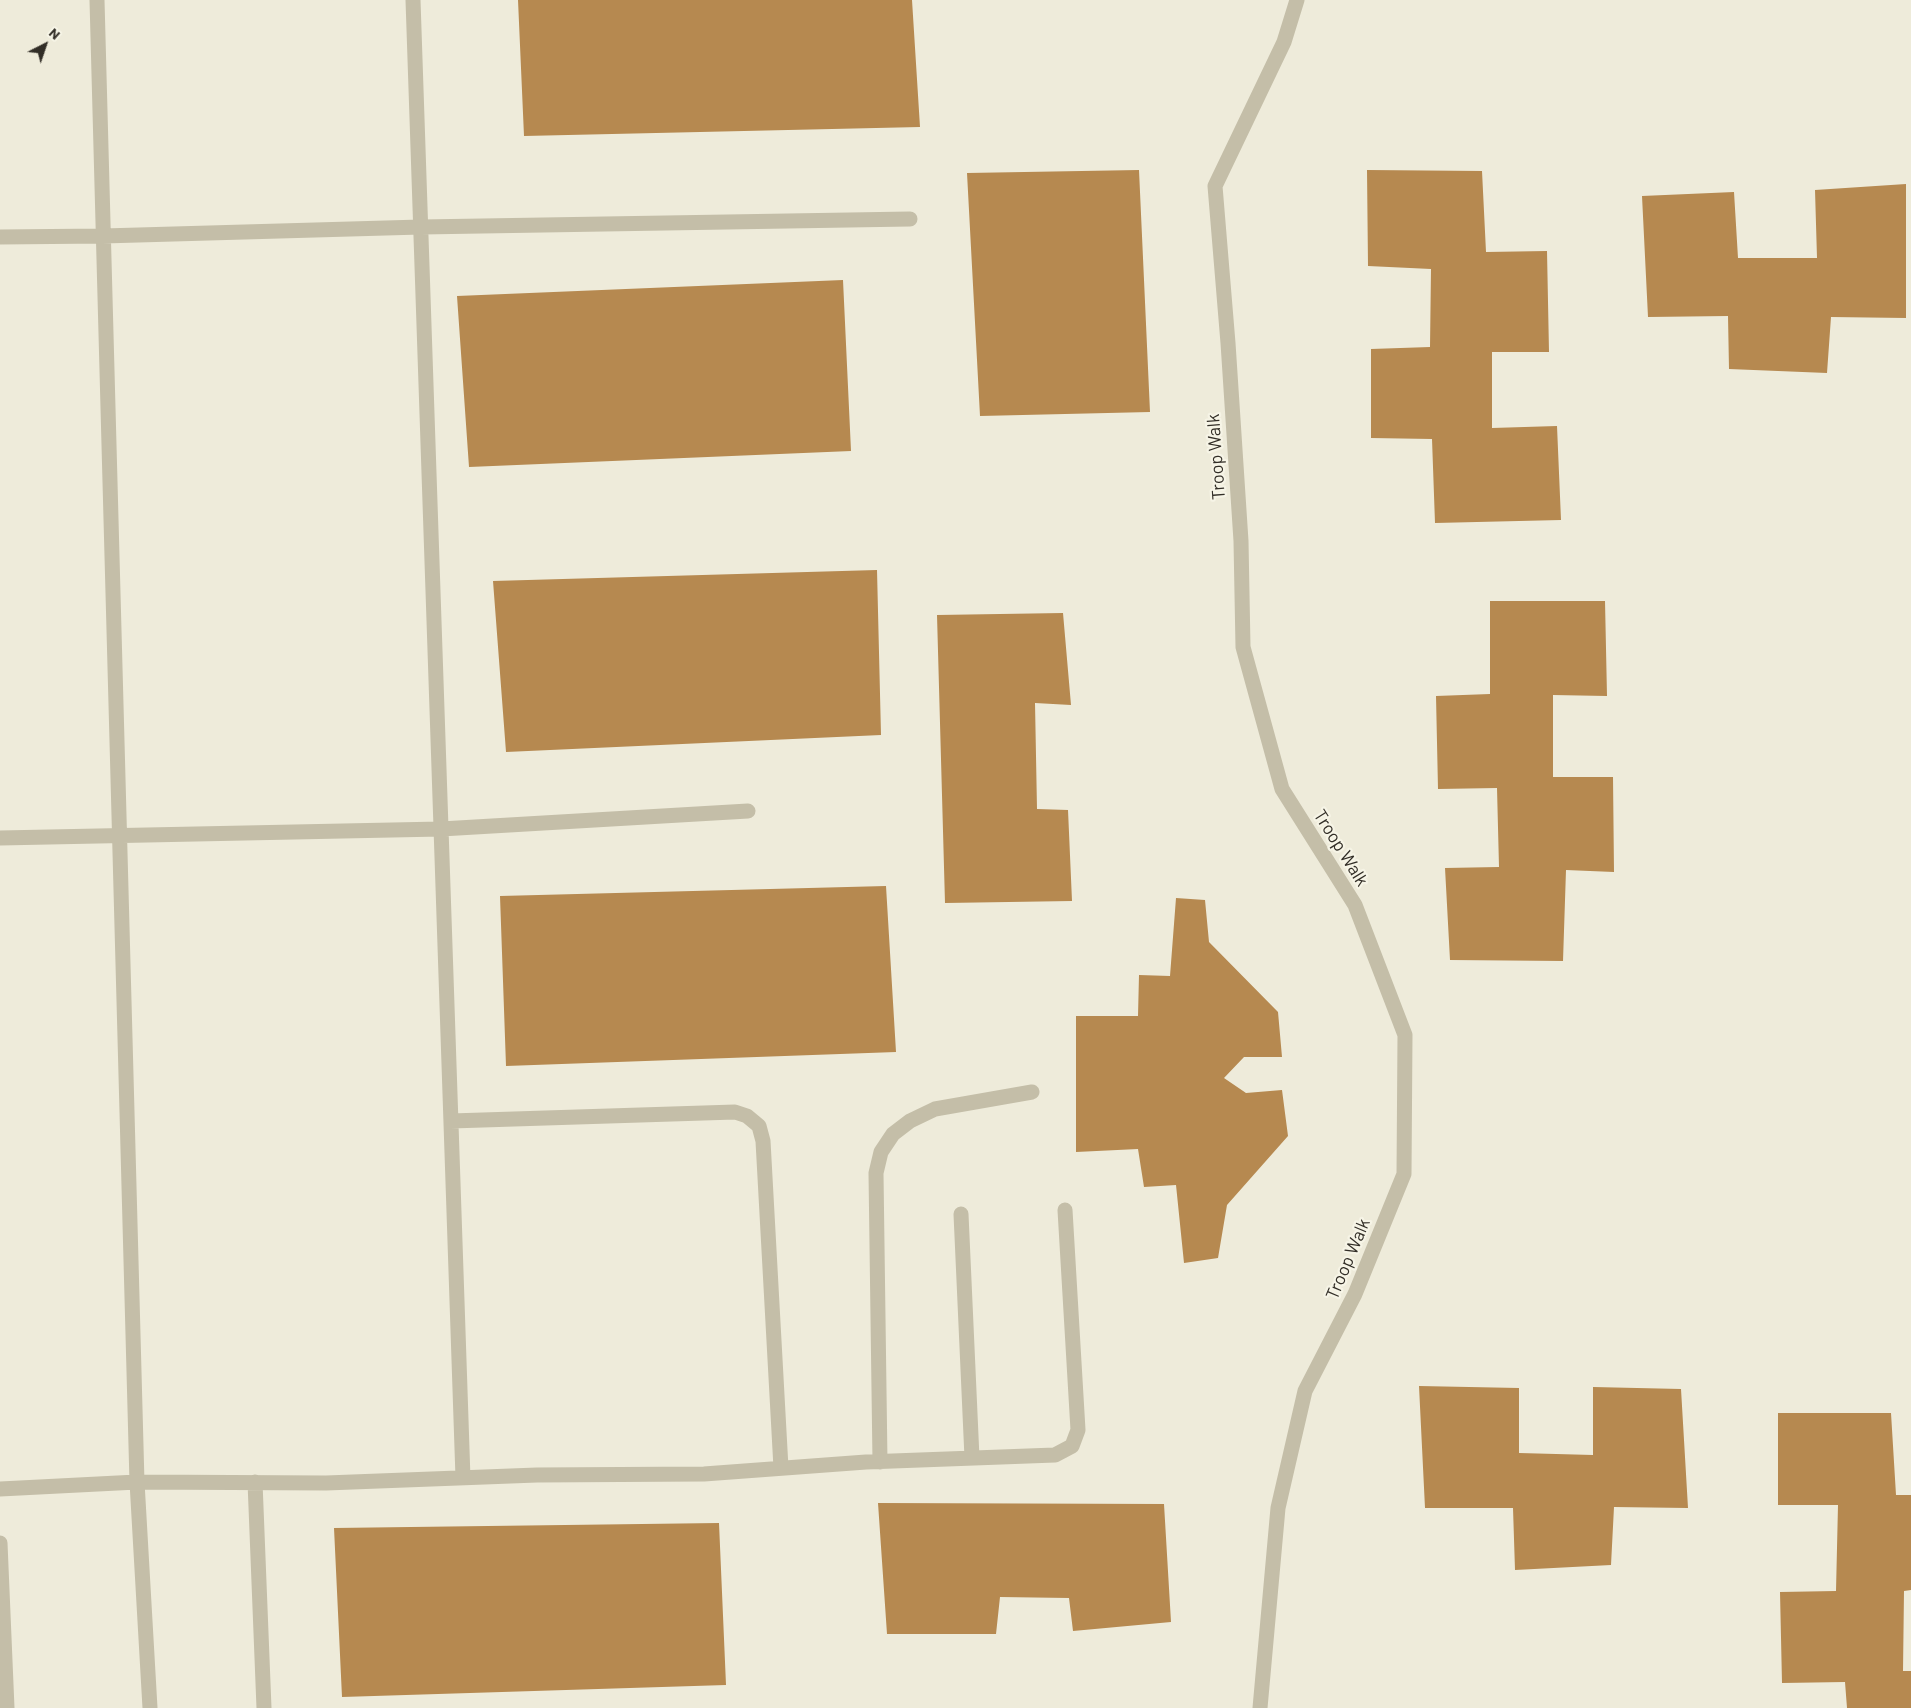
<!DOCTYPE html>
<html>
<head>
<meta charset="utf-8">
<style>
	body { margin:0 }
	#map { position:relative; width:1911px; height:1708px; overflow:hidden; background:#eeebda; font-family:Barlow,sans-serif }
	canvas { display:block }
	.north { position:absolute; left:20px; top:20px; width:50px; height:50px; -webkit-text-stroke:4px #f6f4e6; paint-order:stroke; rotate:41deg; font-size:14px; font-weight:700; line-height:20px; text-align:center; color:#322e27 }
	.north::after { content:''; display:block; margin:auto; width:18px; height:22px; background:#322e27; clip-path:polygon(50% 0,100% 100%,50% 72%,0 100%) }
</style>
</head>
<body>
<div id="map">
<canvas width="1911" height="1708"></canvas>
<div class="north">N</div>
</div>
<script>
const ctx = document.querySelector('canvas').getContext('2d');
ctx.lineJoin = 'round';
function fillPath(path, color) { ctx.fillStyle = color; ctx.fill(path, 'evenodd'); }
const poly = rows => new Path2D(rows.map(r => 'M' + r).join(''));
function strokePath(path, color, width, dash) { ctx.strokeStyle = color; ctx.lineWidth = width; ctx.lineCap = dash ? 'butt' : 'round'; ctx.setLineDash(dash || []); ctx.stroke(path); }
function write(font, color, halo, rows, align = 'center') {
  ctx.font = font + ' Barlow,sans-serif'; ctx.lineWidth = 4.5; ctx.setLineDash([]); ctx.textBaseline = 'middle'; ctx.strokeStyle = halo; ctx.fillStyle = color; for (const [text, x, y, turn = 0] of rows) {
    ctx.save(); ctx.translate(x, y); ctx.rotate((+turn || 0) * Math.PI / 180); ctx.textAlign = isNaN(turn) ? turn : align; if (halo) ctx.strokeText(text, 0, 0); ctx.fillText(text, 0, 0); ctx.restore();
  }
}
const building = poly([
	[518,0,912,0,920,127,524,136],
	[1139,170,1150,412,980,416,967,173],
	[1367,170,1482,171,1486,252,1547,251,1549,352,1492,352,1492,428,1557,426,1561,520,1435,523,1432,439,1371,438,1371,349,1430,347,1431,269,1368,266],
	[1906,184,1906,318,1831,317,1827,373,1729,369,1728,316,1648,317,1642,196,1734,192,1738,258,1817,258,1815,190],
	[843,280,851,451,469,467,457,296],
	[877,570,881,735,506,752,493,581],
	[1490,601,1605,601,1607,696,1553,695,1553,777,1613,777,1614,872,1566,870,1563,961,1450,960,1445,868,1499,867,1497,788,1438,789,1436,696,1490,694],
	[1063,613,1071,705,1035,703,1037,809,1068,810,1072,901,945,903,937,615],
	[886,886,896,1052,506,1066,500,896],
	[1176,898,1205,900,1209,942,1278,1012,1282,1057,1244,1057,1224,1078,1246,1093,1282,1090,1288,1136,1227,1205,1218,1258,1184,1263,1176,1185,1144,1187,1138,1149,1076,1152,1076,1016,1138,1016,1139,975,1170,976],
	[1419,1386,1519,1388,1519,1453,1593,1455,1593,1387,1681,1389,1688,1508,1614,1507,1611,1565,1515,1570,1513,1508,1425,1508],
	[1778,1413,1891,1413,1896,1495,1911,1495,1911,1590,1904,1591,1903,1671,1911,1671,1911,1708,1847,1708,1845,1682,1782,1683,1780,1592,1836,1591,1838,1505,1778,1505],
	[878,1503,1164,1504,1171,1622,1073,1631,1069,1598,1000,1597,996,1634,887,1634],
	[719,1523,726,1685,342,1697,334,1528]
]);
const minor = poly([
	[97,0,137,1482,150,1708],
	[413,0,463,1478],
	[0,237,103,236,421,227,910,219],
	[0,838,441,829,748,811],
	[451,1121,735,1112,747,1116,759,1126,763,1141,781,1468],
	[961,1214,972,1458],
	[880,1462,876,1173,881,1152,893,1134,910,1121,935,1109,1032,1092],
	[255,1482,264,1708],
	[0,1489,137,1482,326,1483,537,1475,704,1474,866,1462,1055,1455,1072,1446,1078,1430,1065,1210],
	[0,1543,7,1708],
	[1260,1708,1278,1508,1305,1391,1355,1294,1404,1174,1405,1035,1355,905,1282,789,1243,647,1241,541,1228,343,1215,186,1284,42,1297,0]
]);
const streetNames = [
	["Troop Walk",1216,457,-94],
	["Troop Walk",1341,848,58],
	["Troop Walk",1348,1259,-67]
];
fillPath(building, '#b68950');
strokePath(minor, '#c4bea8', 15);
write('18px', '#322e27', '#f6f4e6', streetNames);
</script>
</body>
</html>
